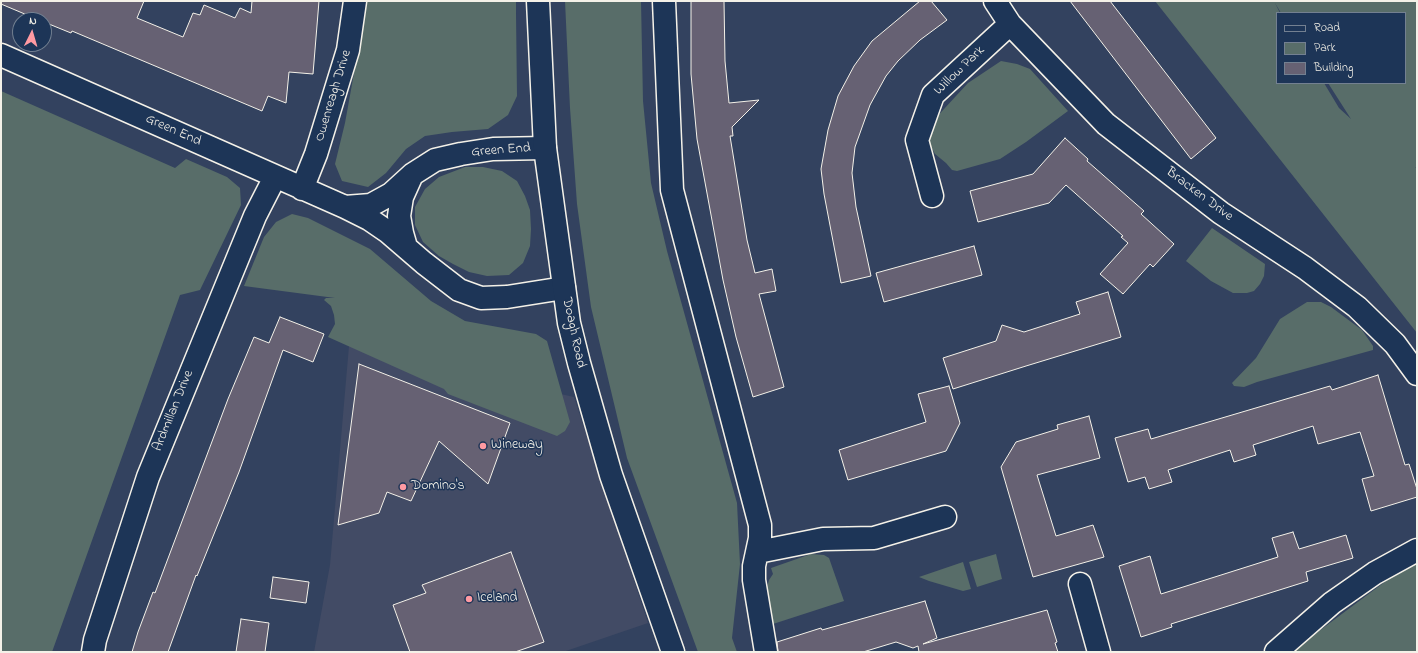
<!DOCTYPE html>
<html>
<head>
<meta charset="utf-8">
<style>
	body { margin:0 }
	#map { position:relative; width:1418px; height:653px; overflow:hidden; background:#33425f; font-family:"Indie Flower",sans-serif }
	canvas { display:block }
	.frame { position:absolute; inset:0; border:2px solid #f4f1e8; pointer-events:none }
	.legend { position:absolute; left:1276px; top:12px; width:130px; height:72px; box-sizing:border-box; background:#1d3557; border:1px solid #738091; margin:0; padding:5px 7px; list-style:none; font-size:12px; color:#f4f1e8 }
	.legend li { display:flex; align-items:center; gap:8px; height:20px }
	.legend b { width:20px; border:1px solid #738091 }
	.north { position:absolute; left:12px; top:12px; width:40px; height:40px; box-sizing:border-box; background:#1d3557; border:1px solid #738091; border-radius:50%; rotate:5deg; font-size:11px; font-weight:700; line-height:16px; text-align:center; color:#f4f1e8 }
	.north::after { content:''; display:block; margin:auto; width:14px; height:18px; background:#ff9aa2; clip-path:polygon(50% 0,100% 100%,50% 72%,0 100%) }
</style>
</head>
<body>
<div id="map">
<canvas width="1418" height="653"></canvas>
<div class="frame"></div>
<ul class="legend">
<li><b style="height:5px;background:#1d3557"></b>Road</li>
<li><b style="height:11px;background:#586d69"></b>Park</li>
<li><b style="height:11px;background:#666173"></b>Building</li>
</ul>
<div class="north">N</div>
</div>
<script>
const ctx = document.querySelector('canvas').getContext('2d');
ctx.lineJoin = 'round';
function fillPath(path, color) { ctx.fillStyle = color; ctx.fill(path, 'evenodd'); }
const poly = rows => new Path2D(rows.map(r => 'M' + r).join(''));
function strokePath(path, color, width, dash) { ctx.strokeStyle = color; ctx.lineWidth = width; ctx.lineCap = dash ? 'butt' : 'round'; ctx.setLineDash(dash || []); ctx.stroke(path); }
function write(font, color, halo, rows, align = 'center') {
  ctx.font = font + ' "Indie Flower",sans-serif'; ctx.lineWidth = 3; ctx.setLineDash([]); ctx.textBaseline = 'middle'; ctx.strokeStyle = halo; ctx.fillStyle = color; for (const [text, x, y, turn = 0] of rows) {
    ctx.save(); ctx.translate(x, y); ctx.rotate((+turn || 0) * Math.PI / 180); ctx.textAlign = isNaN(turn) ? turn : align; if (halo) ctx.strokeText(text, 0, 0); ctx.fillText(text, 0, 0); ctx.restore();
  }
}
const built = poly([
	[349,346,574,397,648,623,563,652,314,652,330,565]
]);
const green = poly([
	[364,1,516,1,516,13,517,96,508,115,488,129,452,132,425,136,406,149,386,173,368,187,342,181,335,164,345,123,358,51],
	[565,1,641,1,643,101,651,183,667,251,737,503,740,564,732,638,737,652,698,652,627,458,591,307,577,204,570,108],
	[1155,1,1417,1,1417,167,1415,167,1417,168,1417,333],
	[1275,3,1281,13,1405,13,1405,83,1328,83,1351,119,1339,108,1324,83,1277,83,1277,13,1280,13],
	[1001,61,1017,64,1030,69,1068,111,1026,142,1000,159,957,171,952,170,946,163,935,154,930,145,930,131,932,122,968,83],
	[1,91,175,168,186,159,227,177,240,188,241,205,200,290,180,295,52,652,1,652],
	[465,167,483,167,502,171,517,181,525,196,530,210,531,229,530,246,523,263,509,275,487,276,469,272,453,264,439,256,423,242,415,225,415,207,425,189,439,177],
	[292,214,308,218,370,249,431,301,465,321,536,334,547,341,570,422,565,431,557,436,448,394,444,389,328,337,335,324,334,315,331,306,324,300,326,298,335,298,244,286,264,237,276,222],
	[1212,228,1265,264,1264,276,1260,284,1254,291,1247,293,1233,293,1211,281,1186,261],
	[1307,302,1321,302,1331,307,1362,330,1373,346,1373,350,1257,382,1244,387,1234,386,1232,383,1256,358,1280,319],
	[811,554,824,555,829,558,844,601,773,624,765,594,769,580,773,574,771,568],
	[996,554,1002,579,977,587,969,562],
	[1417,559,1417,652,1291,652,1414,560],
	[963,562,971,589,963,591,929,581,919,577]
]);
const building = poly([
	[1,1,144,1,137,18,183,37,193,13,200,15,204,5,235,18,240,8,251,13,252,1,319,1,313,74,289,72,286,103,268,96,262,111,72,31,71,33,44,22,44,20,39,20,1,4,1,1],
	[691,1,724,1,725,61,729,103,759,100,732,127,733,136,730,136,747,240,755,273,772,269,776,291,759,294,784,387,753,397,736,337,723,280,697,139,691,74,691,1],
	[920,1,931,1,947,20,920,40,898,61,886,76,870,105,855,147,852,173,856,207,871,276,841,283,824,194,821,169,828,130,838,96,854,66,872,41,920,1],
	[1070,1,1110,1,1216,138,1191,159,1070,1],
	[1065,138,1088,159,1087,161,1144,211,1141,214,1174,244,1153,267,1150,264,1123,294,1100,274,1128,243,1121,237,1123,236,1066,185,1049,203,978,222,970,191,1033,174,1065,138],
	[974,246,982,275,884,302,876,273,974,246],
	[1108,292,1121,337,1026,366,953,389,943,358,996,341,1002,325,1024,332,1080,314,1076,302,1108,292],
	[280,317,324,334,313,362,283,350,239,472,197,576,196,575,168,652,132,652,138,632,153,592,155,593,228,399,254,337,269,343,280,317],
	[359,364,510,423,488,484,439,441,411,501,387,492,379,513,338,525,359,364],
	[1378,375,1405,465,1409,464,1417,489,1417,497,1371,511,1362,479,1374,476,1360,432,1318,444,1313,426,1253,445,1256,455,1234,462,1230,450,1168,470,1172,482,1149,489,1145,477,1128,482,1115,438,1148,429,1151,439,1330,386,1332,390,1378,375],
	[949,386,960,423,946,451,848,480,839,450,926,422,918,394,949,386],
	[1089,416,1100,458,1037,475,1056,536,1093,525,1104,557,1033,577,1001,467,1016,442,1058,429,1057,425,1089,416],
	[1293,532,1299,549,1346,535,1353,558,1306,572,1308,581,1171,624,1172,627,1141,637,1119,566,1150,556,1161,594,1278,557,1272,538,1293,532],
	[511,552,544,642,515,652,410,652,393,605,426,593,422,585,511,552],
	[273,577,309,582,306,603,270,598,273,577],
	[925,601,937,638,923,644,1047,610,1057,642,1055,643,1058,652,919,652,918,646,913,648,896,642,863,652,778,652,777,642,821,628,822,630,925,601],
	[241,619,269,623,265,652,236,652,241,619]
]);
const street = poly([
	[664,1,672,190,760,525,760,538,754,566,754,580,766,652],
	[995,1,1010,24,1106,124,1221,213,1305,268,1357,307,1395,344,1417,374],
	[1,55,345,207,369,219,388,232,424,263,459,290,481,298,507,297,564,288],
	[302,189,316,154,348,50,355,1],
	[932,196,917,140,933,95,1010,24],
	[345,207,371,205,391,194,413,174,435,160,461,154,493,149,545,148],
	[406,247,402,233,399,216,402,197,411,177],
	[758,552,823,539,874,538,945,517],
	[1080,584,1099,652],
	[93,652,95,640,148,477,255,216,275,177],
	[1276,652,1332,603,1375,573,1417,550]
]);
const secondary = poly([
	[538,1,545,148,569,323,579,363,611,475,673,652]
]);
const markers = [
	[483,446,4,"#ff9aa2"],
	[403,487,4,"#ff9aa2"],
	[469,599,4,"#ff9aa2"]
];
const streetNames = [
	["Willow Park",960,71,-44],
	["Owenreagh Drive",334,96,-73],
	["Green End",173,131,24],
	["Green End",501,151,-4],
	["Bracken Drive",1199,195,37],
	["Doagh Road",573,333,78],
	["Ardmillan Drive",174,411,-68]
];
const poiNames = [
	["Wineway",491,446],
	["Domino's",411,487],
	["Iceland",477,599]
];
fillPath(built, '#424b65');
fillPath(green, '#586d69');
fillPath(building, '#666173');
strokePath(building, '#f4f1e8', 1);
strokePath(street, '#f4f1e8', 25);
strokePath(secondary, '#f4f1e8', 25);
strokePath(street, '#1d3557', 22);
strokePath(secondary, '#1d3557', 22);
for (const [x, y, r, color] of markers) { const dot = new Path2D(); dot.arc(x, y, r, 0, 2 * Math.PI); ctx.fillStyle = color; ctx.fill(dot); strokePath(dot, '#1d3557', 1.5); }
write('14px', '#f4f1e8', '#1d3557', streetNames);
write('14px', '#f4f1e8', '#1d3557', poiNames, 'left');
</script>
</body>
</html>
